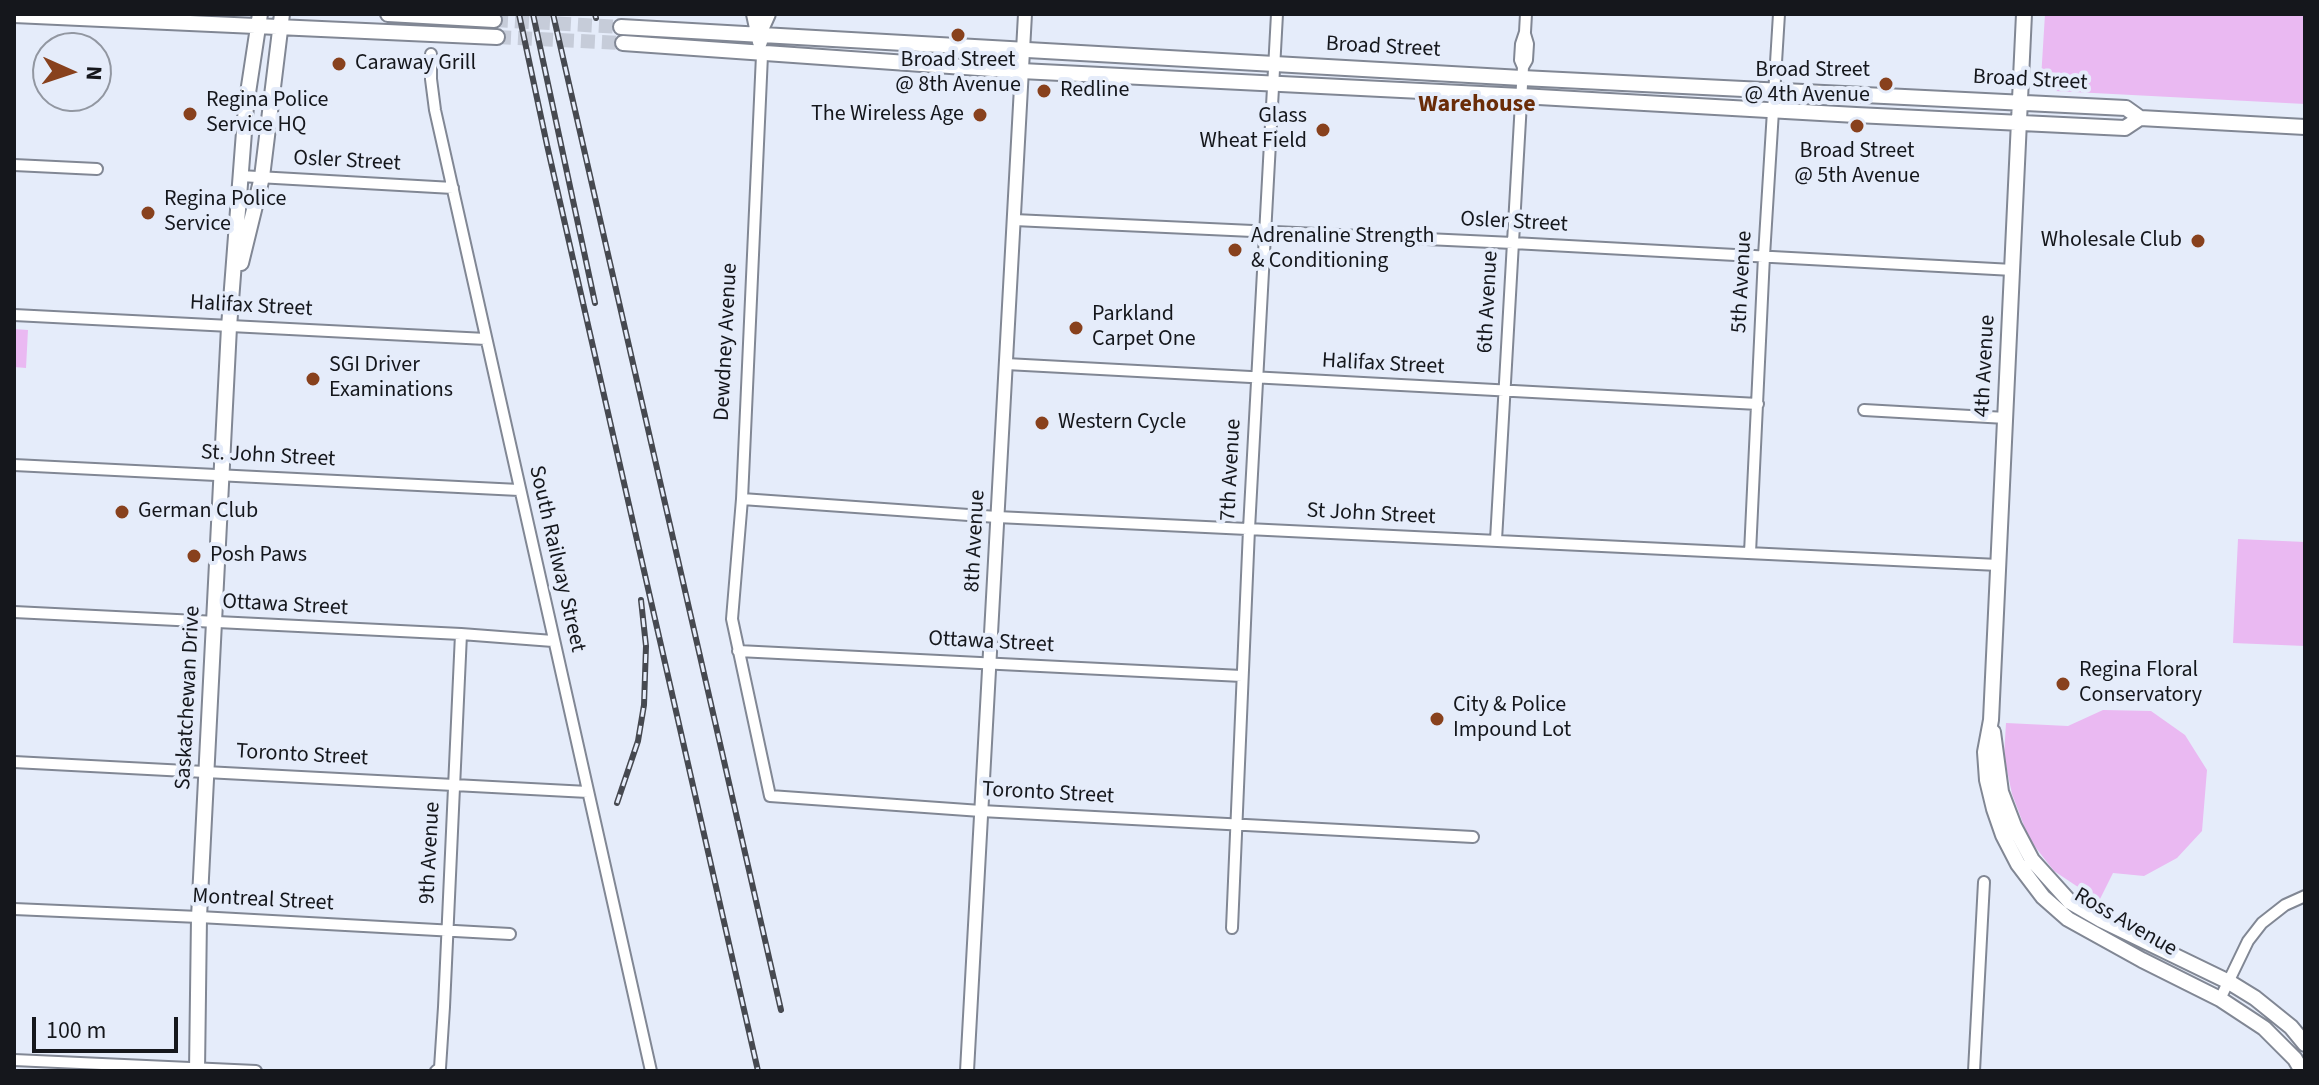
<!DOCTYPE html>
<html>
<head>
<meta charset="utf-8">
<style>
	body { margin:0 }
	#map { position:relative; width:2319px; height:1085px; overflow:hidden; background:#e5ecfa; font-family:"Source Sans 3",sans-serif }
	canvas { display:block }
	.frame { position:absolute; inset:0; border:16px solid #15171c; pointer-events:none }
	.north { position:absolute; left:32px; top:32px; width:80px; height:80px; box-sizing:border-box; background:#e5ecfa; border:2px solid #9297a1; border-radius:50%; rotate:93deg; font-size:22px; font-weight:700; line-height:32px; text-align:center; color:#15171c }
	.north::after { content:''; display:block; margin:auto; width:28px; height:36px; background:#88411d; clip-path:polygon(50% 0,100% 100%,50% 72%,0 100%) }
	.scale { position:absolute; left:32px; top:1017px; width:146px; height:36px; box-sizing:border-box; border:4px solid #15171c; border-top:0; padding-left:10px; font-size:24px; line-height:28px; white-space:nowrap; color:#15171c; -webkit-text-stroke:6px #e5ecfa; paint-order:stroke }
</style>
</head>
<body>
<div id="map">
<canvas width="2319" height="1085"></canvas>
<div class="frame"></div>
<div class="north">N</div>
<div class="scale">100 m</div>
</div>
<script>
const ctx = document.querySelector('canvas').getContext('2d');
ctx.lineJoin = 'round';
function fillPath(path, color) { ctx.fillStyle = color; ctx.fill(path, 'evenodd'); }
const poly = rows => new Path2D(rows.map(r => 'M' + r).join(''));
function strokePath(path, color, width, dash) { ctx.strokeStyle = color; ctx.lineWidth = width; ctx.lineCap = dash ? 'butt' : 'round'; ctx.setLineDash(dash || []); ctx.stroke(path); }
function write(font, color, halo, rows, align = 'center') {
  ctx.font = font + ' "Source Sans 3",sans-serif'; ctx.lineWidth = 8; ctx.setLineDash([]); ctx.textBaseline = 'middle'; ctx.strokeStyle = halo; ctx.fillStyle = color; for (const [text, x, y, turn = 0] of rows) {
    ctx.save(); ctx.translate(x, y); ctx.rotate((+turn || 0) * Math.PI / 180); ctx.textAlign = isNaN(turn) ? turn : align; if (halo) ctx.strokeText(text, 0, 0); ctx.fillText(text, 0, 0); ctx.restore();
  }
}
const green = poly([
	[2045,14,2305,14,2305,104,2055,91,2041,79],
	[14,329,28,330,26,368,14,367],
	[2238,539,2305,542,2305,646,2233,643],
	[2103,710,2151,711,2185,735,2207,770,2202,831,2177,858,2144,876,2113,873,2099,901,2054,871,2029,839,2012,794,2004,756,2006,723,2068,726]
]);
const secondaryTunnel = poly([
	[494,20,621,27],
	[497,37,623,43]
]);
const minor = poly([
	[431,54,431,79,435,110,651,1071],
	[762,55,742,499,732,619,770,796,981,811,1473,837],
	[1523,67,1527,60,1528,44,1525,34],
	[14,165,97,169],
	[240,176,453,188],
	[1014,220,1513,243,2013,270],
	[14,315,486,339],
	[1006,364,1758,404],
	[1864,410,2006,418],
	[14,465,519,490],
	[742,499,997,517,1998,565],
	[1496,540,1523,67,1520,60,1521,44,1525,32,1526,14],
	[1750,553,1764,256,1779,14],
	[14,612,461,634,553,641],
	[738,651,1242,676],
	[14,762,588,792],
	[14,909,199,917,510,934],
	[1232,928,1249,529,1277,14],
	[2220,999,2248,941,2262,923,2285,905,2305,896],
	[14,1060,256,1071],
	[436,1071,440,1068,444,1007,461,634],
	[1974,1071,1984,882]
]);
const tertiary = poly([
	[967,1071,1025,14]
]);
const secondary = poly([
	[388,14,494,20],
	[754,14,760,42],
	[2024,14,1991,720,1985,752,1987,780,1994,809,2003,835,2018,864,2043,897,2068,919,2142,960,2220,999,2264,1028,2295,1059,2302,1071],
	[14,15,497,37],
	[621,27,1522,78,2126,108,2140,118,2305,127],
	[759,34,768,14],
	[623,43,1021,71,1521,96,1856,115,2125,128,2140,118],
	[241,263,262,177,282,14],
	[1993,732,2001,792,2014,826,2032,860,2070,902,2101,920,2229,982,2255,998,2291,1027,2305,1044],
	[197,1071,199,917,229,327,246,106,260,14]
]);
const rail = poly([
	[519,14,547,145,758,1071],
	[533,14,595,303],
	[553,14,781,1010],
	[595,14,596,18],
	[617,803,638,741,644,705,646,646,641,600]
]);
const markers = [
	[958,35,8,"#88411d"],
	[339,64,8,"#88411d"],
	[1886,84,8,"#88411d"],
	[1044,91,8,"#88411d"],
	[190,114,8,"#88411d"],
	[980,115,8,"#88411d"],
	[1857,126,8,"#88411d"],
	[1323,130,8,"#88411d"],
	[148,213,8,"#88411d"],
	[2198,241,8,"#88411d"],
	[1235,250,8,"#88411d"],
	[1076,328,8,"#88411d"],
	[313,379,8,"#88411d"],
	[1042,423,8,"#88411d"],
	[122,512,8,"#88411d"],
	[194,556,8,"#88411d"],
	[2063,684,8,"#88411d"],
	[1437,719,8,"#88411d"]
];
const streetNames = [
	["Broad Street",1383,48,3],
	["Broad Street",2030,81,3],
	["Osler Street",347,162,3],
	["Osler Street",1514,223,3],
	["5th Avenue",1743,282,-87],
	["6th Avenue",1489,302,-87],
	["Halifax Street",251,307,3],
	["Dewdney Avenue",727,342,-87],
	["Halifax Street",1383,365,3],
	["4th Avenue",1986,366,-87],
	["St. John Street",268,457,3],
	["7th Avenue",1232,470,-87],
	["St John Street",1371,515,3],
	["8th Avenue",976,541,-87],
	["South Railway Street",556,559,77],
	["Ottawa Street",285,606,3],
	["Ottawa Street",991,643,3],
	["Saskatchewan Drive",189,698,-87],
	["Toronto Street",302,756,3],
	["Toronto Street",1048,794,3],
	["9th Avenue",431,853,-87],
	["Montreal Street",263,901,3],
	["Ross Avenue",2125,923,30]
];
const poiNames = [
	["Broad Street",958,61,"center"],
	["@ 8th Avenue",958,86,"center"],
	["Caraway Grill",355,64],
	["Broad Street",1870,71,"right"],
	["@ 4th Avenue",1870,96,"right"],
	["Redline",1060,91],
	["Regina Police",206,101],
	["Service HQ",206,126],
	["The Wireless Age",964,115,"right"],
	["Glass",1307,117,"right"],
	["Wheat Field",1307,142,"right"],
	["Broad Street",1857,152,"center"],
	["@ 5th Avenue",1857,177,"center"],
	["Regina Police",164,200],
	["Service",164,225],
	["Adrenaline Strength",1251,237],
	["& Conditioning",1251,262],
	["Wholesale Club",2182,241,"right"],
	["Parkland",1092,315],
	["Carpet One",1092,340],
	["SGI Driver",329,366],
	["Examinations",329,391],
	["Western Cycle",1058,423],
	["German Club",138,512],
	["Posh Paws",210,556],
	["Regina Floral",2079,671],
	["Conservatory",2079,696],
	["City & Police",1453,706],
	["Impound Lot",1453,731]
];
const neighbourhoodNames = [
	["Warehouse",1477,106]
];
fillPath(green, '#eab9f2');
strokePath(secondaryTunnel, '#c6ccd9', 14, [14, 7]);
strokePath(minor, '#818794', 14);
strokePath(tertiary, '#818794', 16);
strokePath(secondary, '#818794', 18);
strokePath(minor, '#fff', 10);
strokePath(tertiary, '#fff', 12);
strokePath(secondary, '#fff', 14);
strokePath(rail, '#464950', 6);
strokePath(rail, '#e5ecfa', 3, [9]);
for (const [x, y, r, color] of markers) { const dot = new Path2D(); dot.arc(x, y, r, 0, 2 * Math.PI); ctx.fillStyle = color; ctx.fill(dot); strokePath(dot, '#e5ecfa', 3); }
write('22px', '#15171c', '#e5ecfa', streetNames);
write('22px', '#15171c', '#e5ecfa', poiNames, 'left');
write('bold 24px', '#6a2c08', '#e5ecfa', neighbourhoodNames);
</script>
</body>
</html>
